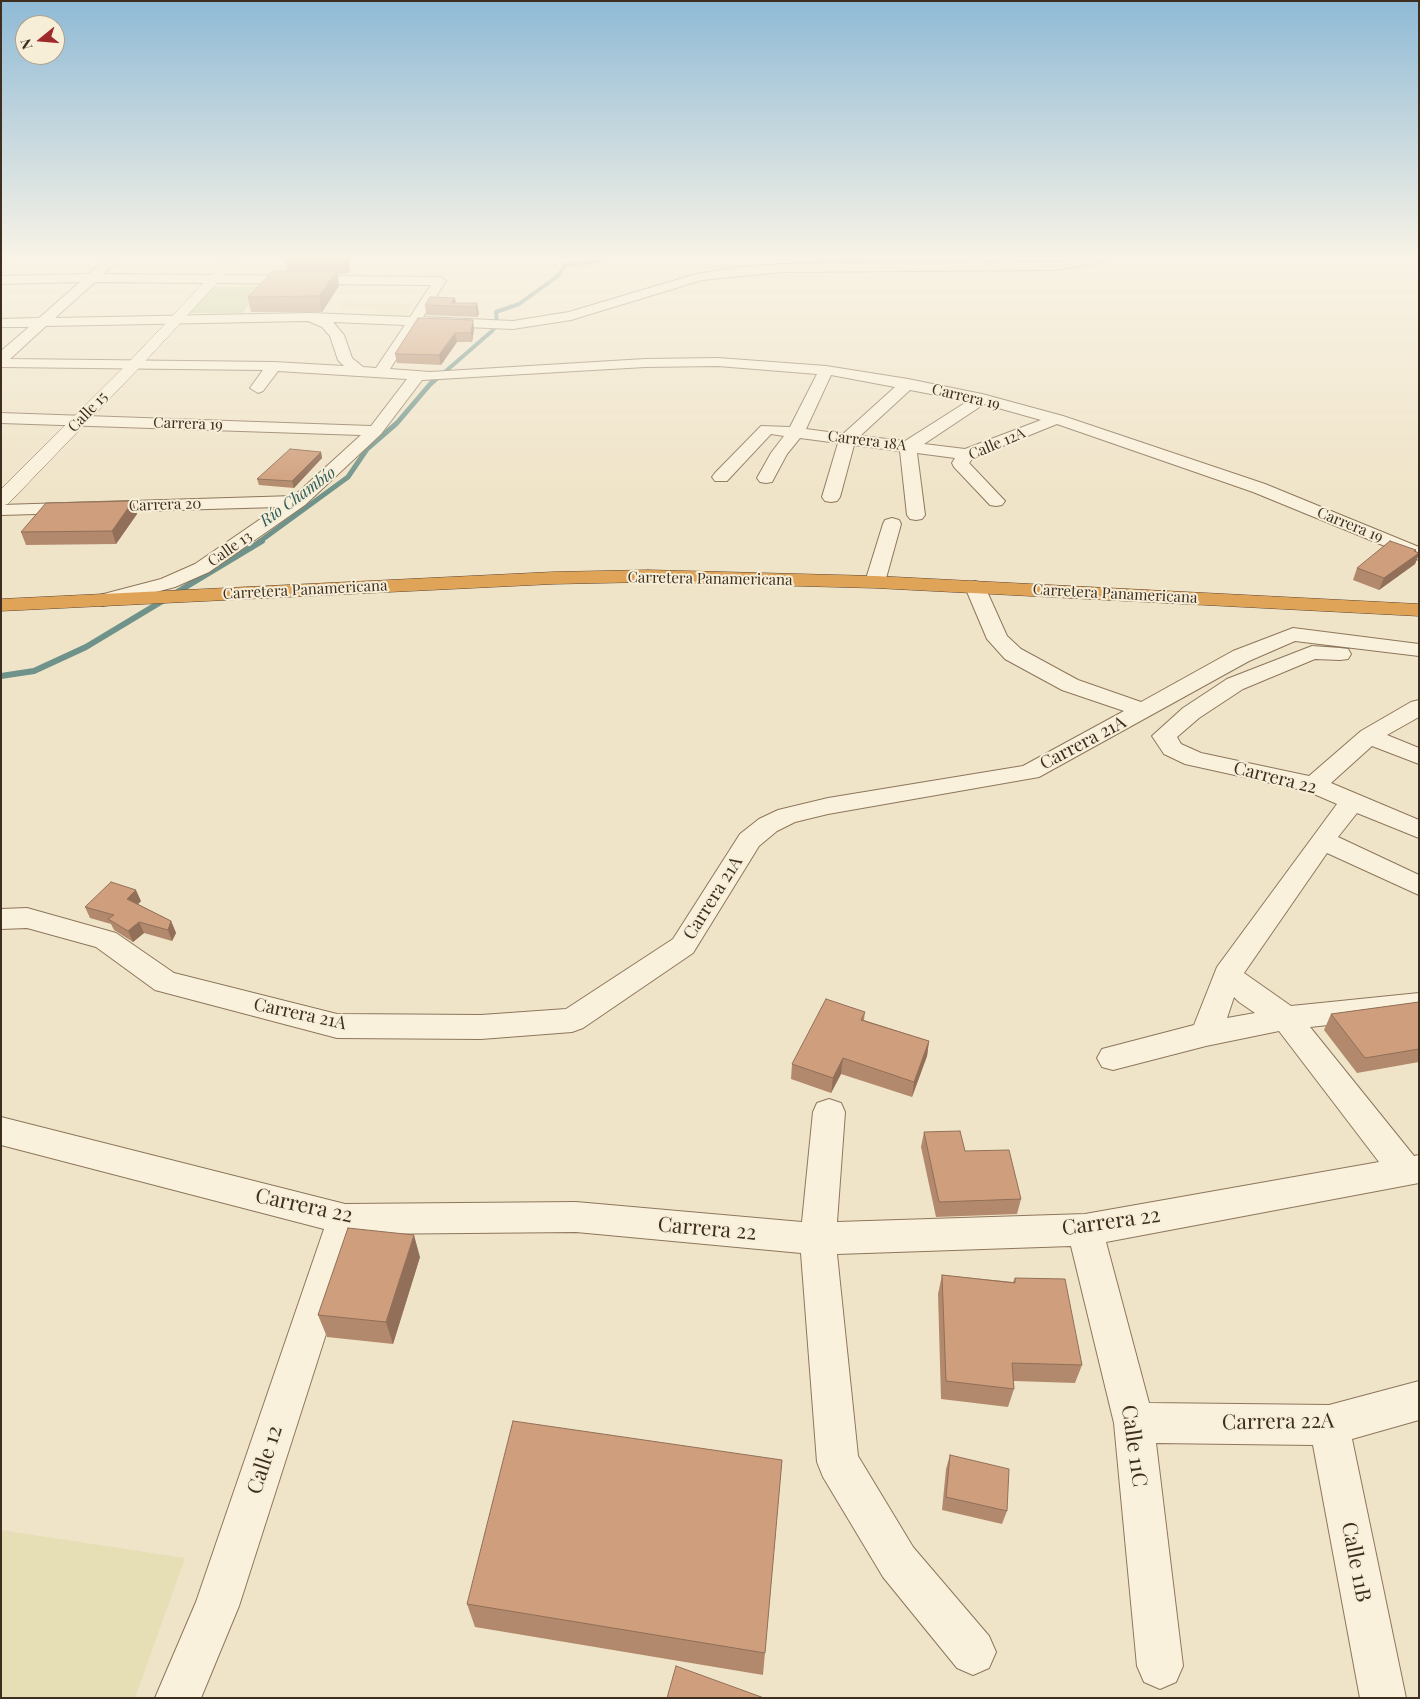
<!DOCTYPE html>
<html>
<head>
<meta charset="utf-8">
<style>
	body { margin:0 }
	#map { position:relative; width:1420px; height:1699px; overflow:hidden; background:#f0e4c8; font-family:"Playfair Display",serif }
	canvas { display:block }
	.frame { position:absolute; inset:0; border:2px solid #3d2e20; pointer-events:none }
	.north { position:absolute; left:15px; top:15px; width:50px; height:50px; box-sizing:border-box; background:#f7eed8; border:1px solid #ada18e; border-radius:50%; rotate:253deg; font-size:14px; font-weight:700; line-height:20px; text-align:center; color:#3d2e20 }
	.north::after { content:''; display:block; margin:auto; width:18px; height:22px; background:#9e2a2b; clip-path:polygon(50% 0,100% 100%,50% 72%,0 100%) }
</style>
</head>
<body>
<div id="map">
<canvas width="1420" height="1699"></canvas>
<div class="frame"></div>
<div class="north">N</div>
</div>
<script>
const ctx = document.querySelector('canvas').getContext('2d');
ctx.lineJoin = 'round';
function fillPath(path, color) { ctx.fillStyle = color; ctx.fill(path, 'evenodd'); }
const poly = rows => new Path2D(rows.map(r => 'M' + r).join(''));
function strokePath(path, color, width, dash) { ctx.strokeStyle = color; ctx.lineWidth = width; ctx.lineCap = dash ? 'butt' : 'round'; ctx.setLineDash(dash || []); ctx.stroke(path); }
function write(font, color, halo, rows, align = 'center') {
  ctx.font = font + ' "Playfair Display",serif'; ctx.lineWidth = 4; ctx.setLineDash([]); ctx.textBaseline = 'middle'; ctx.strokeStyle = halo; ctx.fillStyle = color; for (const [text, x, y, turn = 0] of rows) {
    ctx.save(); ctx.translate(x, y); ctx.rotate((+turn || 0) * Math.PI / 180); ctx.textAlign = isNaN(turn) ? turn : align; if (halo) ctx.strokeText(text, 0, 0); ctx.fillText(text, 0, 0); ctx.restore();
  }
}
const farmland = poly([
	[343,303,413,304,406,317,369,317,375,309,339,309],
	[1,1530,185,1558,135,1698,1,1698]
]);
const green = poly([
	[205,287,265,287,242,313,185,313]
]);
const water = poly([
	[810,257,943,257,945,266,816,265,810,257]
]);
const streamFar2 = poly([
	[431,384,492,331,497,324,496,312,519,304,558,276,565,265,593,262,609,257]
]);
const streamFar1 = poly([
	[259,542,348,477,367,449,397,423,432,382]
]);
const stream = poly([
	[1,676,34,671,86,647,262,541]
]);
const street = poly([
	[108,257,121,257,103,274,440,277,446,281,423,317,513,321,569,312,696,274,740,267,782,264,1056,262,1090,257,1114,257,1108,261,1056,270,782,272,702,280,571,320,513,329,418,325,390,369,430,372,645,359,718,358,826,366,908,379,982,394,1063,416,1265,484,1419,547,1419,560,1253,492,1057,424,973,458,969,463,1005,501,1002,505,996,506,990,505,954,467,952,463,955,458,917,453,925,515,922,519,916,520,910,519,907,515,900,451,854,445,840,497,837,501,831,502,825,501,822,497,838,443,800,438,787,454,772,482,766,483,760,482,757,478,771,453,784,436,771,434,727,481,715,481,712,477,715,473,761,426,790,427,817,374,718,366,645,367,422,380,381,434,305,505,209,572,175,587,103,606,96,604,93,600,96,596,161,579,195,564,278,507,1,515,1,505,294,496,361,435,1,423,1,413,371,426,407,379,278,371,263,391,258,393,250,388,263,370,1,367,1,351,29,327,1,327,1,319,39,318,80,282,1,284,1,276,88,274,108,257],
	[95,282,431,285,410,317,310,313,55,318,95,282],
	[308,321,322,327,330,336,338,360,344,366,274,362,10,359,46,326,308,321],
	[333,322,405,325,376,368,363,367,352,358,344,335,333,322],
	[831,375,895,387,843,434,806,429,831,375],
	[910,390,968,401,905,441,860,436,910,390],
	[984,404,1041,420,965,449,924,444,984,404],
	[892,518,899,520,901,524,885,582,882,586,868,586,865,582,883,524,885,520,892,518],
	[975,581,982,583,985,587,1007,636,1021,649,1078,680,1141,702,1233,651,1293,628,1419,644,1419,656,1295,641,1249,661,1039,777,828,814,795,822,777,831,759,846,693,953,583,1028,572,1032,481,1039,337,1038,155,990,96,947,27,928,1,929,1,909,27,908,116,933,174,973,337,1014,481,1015,566,1009,673,939,740,834,759,819,778,810,828,798,1023,766,1124,711,1062,690,1005,659,987,639,965,587,968,583,975,581],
	[1312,646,1340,648,1348,649,1351,654,1348,659,1340,660,1315,659,1243,689,1199,718,1177,737,1181,744,1201,753,1309,776,1361,731,1411,702,1419,700,1419,717,1387,735,1419,748,1419,764,1372,746,1331,783,1419,820,1419,838,1357,813,1338,837,1419,875,1419,895,1327,853,1244,973,1291,1006,1419,993,1419,1015,1310,1027,1414,1156,1419,1155,1419,1183,1106,1242,1149,1403,1329,1405,1419,1381,1419,1420,1352,1439,1406,1698,1360,1698,1313,1445,1156,1443,1183,1666,1176,1682,1160,1689,1144,1682,1137,1666,1114,1423,1071,1246,837,1254,858,1456,913,1547,989,1636,996,1652,989,1668,973,1675,957,1668,883,1577,823,1477,817,1462,801,1253,576,1232,358,1234,239,1606,201,1698,155,1698,196,1602,324,1229,1,1145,1,1117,345,1204,576,1202,802,1222,813,1112,817,1103,829,1099,841,1103,845,1112,837,1222,1085,1214,1379,1162,1279,1031,1206,1046,1113,1070,1102,1067,1097,1058,1102,1049,1194,1025,1217,967,1337,804,1307,791,1185,764,1164,754,1152,736,1183,708,1227,679,1312,646],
	[1234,997,1239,1002,1255,1013,1227,1018,1234,997]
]);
const secondary = poly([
	[228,257,241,257,139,368,8,504,1,506,1,489,129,362,228,257]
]);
const highway = poly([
	[648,570,875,576,1419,604,1419,616,875,588,648,582,553,584,1,611,1,599,553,572,648,570]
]);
const wall = poly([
	[287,257,348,257,350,270,347,274,337,274,339,286,322,312,251,312,248,297,287,271,284,259],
	[455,298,456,303,477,303,479,314,477,317,426,315,425,305],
	[418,318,474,329,472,342,457,342,441,365,397,363,395,354],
	[321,452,322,458,294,488,259,485,257,479],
	[137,514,116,544,26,545,21,532],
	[1415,551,1419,553,1419,554,1415,564,1379,590,1353,580,1357,568],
	[141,901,138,904,171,921,176,933,172,941,144,933,133,942,114,930,111,924,90,918,85,907],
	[1419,1002,1419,1062,1357,1073,1324,1030,1331,1014],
	[865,1012,864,1020,929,1041,927,1056,912,1097,841,1074,831,1093,791,1079,792,1064],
	[924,1132,965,1151,1021,1199,1017,1214,936,1217,921,1147],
	[420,1257,393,1344,327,1337,318,1315],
	[942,1275,1013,1282,1015,1278,1082,1365,1075,1383,1014,1381,1014,1389,1008,1407,941,1399,938,1294],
	[950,1455,1007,1511,1002,1524,942,1510,946,1469],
	[782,1460,763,1675,475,1627,467,1604]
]);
const shadedWall = poly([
	[347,257,348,257,350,270,347,274,345,260],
	[337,271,339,286,322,312,319,296],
	[455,298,456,306,451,303],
	[477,303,479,314,477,317,476,307],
	[473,320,474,329,472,342,471,333],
	[455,333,457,342,441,365,439,355],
	[321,452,322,458,294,488,292,481],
	[133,501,137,514,116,544,112,531],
	[1416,550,1413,557,1419,553,1419,554,1415,564,1379,590,1384,578],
	[136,890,141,901,132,910,127,899],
	[171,921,176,933,172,941,168,930],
	[139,922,144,933,133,942,128,931],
	[929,1041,927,1056,912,1097,914,1082],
	[843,1058,841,1074,831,1093,833,1078],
	[414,1235,420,1257,393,1344,386,1322]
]);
const building = poly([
	[287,257,347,257,345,260,284,259,287,257],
	[273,271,337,271,319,296,248,297,273,271],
	[430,297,455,298,451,303,477,303,476,307,425,305,430,297],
	[418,318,473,320,471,333,455,333,439,355,395,354,418,318],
	[290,449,321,452,292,481,257,479,290,449],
	[133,501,112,531,21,532,46,503,133,501],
	[1390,541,1416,550,1414,551,1419,553,1384,578,1357,568,1390,541],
	[111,882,136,890,127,899,171,921,168,930,139,922,128,931,108,919,114,915,85,907,111,882],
	[826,999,865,1012,861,1020,929,1041,914,1082,843,1058,833,1078,792,1064,826,999],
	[1419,1002,1419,1049,1365,1058,1331,1014,1419,1002],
	[960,1131,965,1151,1009,1150,1021,1199,939,1202,924,1132,960,1131],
	[348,1228,414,1235,386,1322,318,1315,348,1228],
	[942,1275,1015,1283,1015,1278,1065,1279,1082,1365,1012,1363,1014,1389,946,1381,942,1275],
	[513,1421,782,1460,765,1653,467,1604,513,1421],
	[950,1455,1009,1469,1007,1511,946,1497,950,1455],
	[676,1666,764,1698,667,1698,676,1666]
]);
const farStreetnames = [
	["Carrera 19",966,397,13],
	["Calle 15",88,412,-46],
	["Carrera 19",188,424,2],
	["Carrera 18A",867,441,7],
	["Calle 12A",997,444,-23],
	["Carrera 20",165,505,-2],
	["Carrera 19",1350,525,22],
	["Calle 13",230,549,-35],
	["Carretera Panamericana",710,579,1],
	["Carretera Panamericana",305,590,-3],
	["Carretera Panamericana",1115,594,3]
];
const farWaternames = [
	["Río Chambío",298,497,-36]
];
const streetNames = [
	["Carrera 21A",1083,743,-28],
	["Carrera 22",1275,778,14],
	["Carrera 21A",713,898,-58],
	["Carrera 21A",300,1014,12]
];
const nearStreetnames = [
	["Carrera 22",304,1206,12],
	["Carrera 22",1111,1222,-8],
	["Carrera 22",707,1229,5],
	["Carrera 22A",1278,1422,-1],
	["Calle 11C",1134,1446,82],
	["Calle 12",265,1460,-72],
	["Calle 11B",1356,1562,79]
];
fillPath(farmland, '#e6deb5');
fillPath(green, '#c9cf9b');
fillPath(water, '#a9c4bc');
strokePath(water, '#6f938a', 1);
strokePath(streamFar2, '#6f938a', 4);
strokePath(streamFar1, '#6f938a', 5);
strokePath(stream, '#6f938a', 6);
strokePath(street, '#8d765c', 2);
strokePath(secondary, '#6f573f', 1);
strokePath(highway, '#5b4430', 1);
fillPath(street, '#faf1dc');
fillPath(secondary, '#faf1dc');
fillPath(highway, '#e0a458');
fillPath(wall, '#b2896c');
fillPath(shadedWall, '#916f58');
fillPath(building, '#cf9f7d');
strokePath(building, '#916f58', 1);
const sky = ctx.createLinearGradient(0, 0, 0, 494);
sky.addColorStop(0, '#8fbad6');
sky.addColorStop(0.52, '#f8f3e6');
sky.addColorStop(1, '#f8f3e600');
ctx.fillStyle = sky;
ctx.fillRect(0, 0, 1420, 494);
write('15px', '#3d2e20', '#f7eed8', farStreetnames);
write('italic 16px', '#2f5d5a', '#f7eed8', farWaternames);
write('18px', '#3d2e20', '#f7eed8', streetNames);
write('21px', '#3d2e20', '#f7eed8', nearStreetnames);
</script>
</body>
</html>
